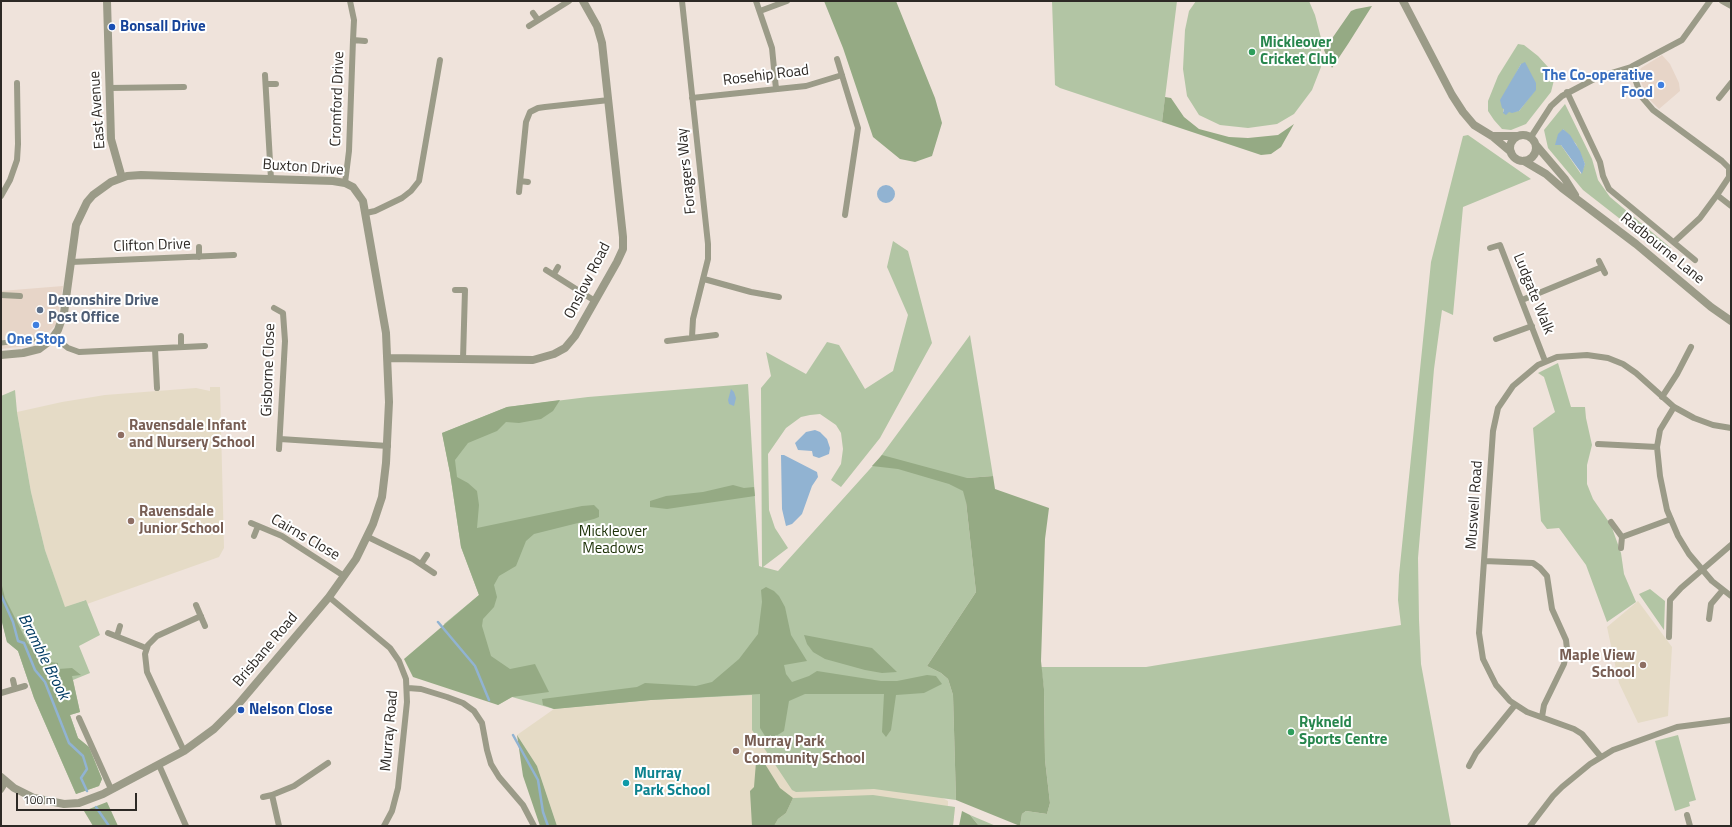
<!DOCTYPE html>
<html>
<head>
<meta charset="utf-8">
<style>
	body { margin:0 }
	#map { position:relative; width:1732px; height:827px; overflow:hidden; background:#efe3db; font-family:"Titillium Web",sans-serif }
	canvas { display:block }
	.frame { position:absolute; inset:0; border:2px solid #2d2925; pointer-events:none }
	.scale { position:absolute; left:16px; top:793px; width:121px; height:18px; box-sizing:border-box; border:2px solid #2d2925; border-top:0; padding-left:5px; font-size:12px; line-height:14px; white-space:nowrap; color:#2d2925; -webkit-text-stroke:3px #fff; paint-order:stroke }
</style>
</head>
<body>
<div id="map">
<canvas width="1732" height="827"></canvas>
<div class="frame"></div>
<div class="scale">100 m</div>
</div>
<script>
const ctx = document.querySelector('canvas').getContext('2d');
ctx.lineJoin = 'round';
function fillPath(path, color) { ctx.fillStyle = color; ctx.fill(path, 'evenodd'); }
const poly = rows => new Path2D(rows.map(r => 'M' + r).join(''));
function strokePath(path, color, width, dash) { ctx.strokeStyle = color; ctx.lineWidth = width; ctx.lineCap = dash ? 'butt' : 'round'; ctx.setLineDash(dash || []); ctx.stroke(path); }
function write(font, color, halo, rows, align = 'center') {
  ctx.font = font + ' "Titillium Web",sans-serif'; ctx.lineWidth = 4; ctx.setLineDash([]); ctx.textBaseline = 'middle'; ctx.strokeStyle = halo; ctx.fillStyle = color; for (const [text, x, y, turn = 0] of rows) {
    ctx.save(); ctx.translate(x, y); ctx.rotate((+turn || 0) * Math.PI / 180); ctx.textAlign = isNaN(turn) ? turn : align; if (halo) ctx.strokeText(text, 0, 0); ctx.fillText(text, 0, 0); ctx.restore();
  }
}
const built = poly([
	[1662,55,1670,64,1679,83,1680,91,1659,109,1648,98,1638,75,1641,68],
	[63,286,56,325,35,345,1,349,1,291]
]);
const education = poly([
	[210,387,220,387,224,548,219,557,87,604,85,600,65,608,45,550,31,492,17,412,62,402,105,395,196,388,210,391],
	[1638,601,1672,647,1668,716,1638,723,1619,683,1607,627],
	[752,695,948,801,948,806,955,807,953,826,557,826,537,766,517,735,554,709,651,700]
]);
const green = poly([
	[1052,1,1177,1,1162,122,1060,88,1055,85],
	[1196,1,1309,1,1315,15,1321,38,1321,67,1312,90,1294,114,1277,124,1248,128,1220,125,1199,115,1187,96,1183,69,1185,30,1189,11],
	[1518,44,1524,45,1538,56,1548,67,1554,80,1551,92,1526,124,1511,130,1502,129,1494,120,1488,111,1488,101,1498,76],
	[1521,64,1535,90,1519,111,1503,112,1512,81],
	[1565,104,1592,159,1598,180,1610,197,1671,248,1665,254,1583,190,1548,148,1544,130],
	[1563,129,1576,144,1585,164,1581,174,1561,145],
	[1468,135,1531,179,1463,207,1453,315,1442,310,1434,369,1418,558,1419,620,1421,664,1451,826,1020,826,1022,814,1026,811,1047,814,1050,803,1045,760,1044,689,1041,667,1146,667,1401,625,1398,600,1399,575,1431,262,1463,136],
	[893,241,908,251,932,343,880,438,841,487,831,480,841,464,843,449,841,433,836,425,820,414,810,415,801,417,786,428,768,454,769,510,775,528,788,548,763,567,778,571,878,460,970,335,993,476,967,478,966,502,976,592,927,666,941,673,948,679,953,695,956,800,874,789,796,792,792,790,752,730,752,695,651,700,554,709,512,697,498,705,444,624,479,595,461,547,450,473,442,433,507,407,588,397,748,384,759,566,762,567,761,388,771,376,766,352,806,374,827,342,839,345,865,389,893,371,908,315,887,267],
	[1558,363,1571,407,1585,407,1586,418,1592,445,1587,465,1587,484,1593,499,1611,525,1621,553,1624,574,1636,602,1607,622,1586,565,1559,528,1547,529,1541,521,1533,428,1555,412,1544,377,1538,373],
	[15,390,17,412,31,492,45,550,65,607,86,600,100,635,79,646,90,673,73,680,80,712,70,715,78,738,89,747,102,779,99,786,76,794,34,698,18,651,7,642,1,618,1,396],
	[1650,589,1665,601,1664,630,1639,594],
	[1678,735,1696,800,1689,802,1690,806,1675,811,1655,741],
	[873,795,955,807,953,826,774,826,778,819,786,813,793,798],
	[970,815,996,826,979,826]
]);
const forest = poly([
	[824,1,896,1,935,98,942,123,932,156,915,162,900,159,873,137,843,48],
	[1372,6,1348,44,1332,68,1324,50,1351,11,1356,9],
	[1165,97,1171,98,1184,117,1199,129,1229,137,1248,138,1278,135,1294,124,1281,147,1271,154,1261,155,1162,122],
	[560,400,553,411,541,419,519,423,506,422,497,431,468,443,455,460,457,477,468,483,477,491,479,505,477,528,582,506,594,505,599,510,599,517,594,519,534,534,526,541,516,566,499,576,494,585,497,597,494,607,483,619,482,626,491,656,510,669,535,664,549,692,512,697,498,705,413,677,404,659,479,595,461,547,450,473,442,433,507,407],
	[882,455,967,478,993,476,995,489,1049,508,1045,539,1041,661,1044,689,1045,760,1050,803,1047,814,1026,811,1022,814,1020,826,956,800,953,695,948,679,941,673,927,666,976,592,966,502,963,491,949,484,898,469,872,466],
	[733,485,744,488,754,487,755,496,667,509,650,507,650,501,666,496,703,492],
	[1,582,5,598,27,642,41,661,58,663,58,669,72,668,81,675,72,676,80,712,70,715,78,738,89,747,102,779,99,786,76,794,34,698,18,651,7,642,1,618],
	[766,587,774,591,779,596,785,607,791,635,807,661,784,665,786,674,792,682,809,676,817,671,881,681,897,681,927,675,936,676,942,684,924,693,896,695,891,730,886,737,882,732,884,694,805,694,789,701,784,731,776,736,765,736,760,728,760,694,651,700,554,709,543,705,542,699,637,687,645,683,696,686,712,682,739,659,758,634,762,602,761,590],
	[804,635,872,648,897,672,882,673,865,670,825,659,813,652,807,644],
	[517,735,537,766,557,826,540,826,523,776],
	[756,762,765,764,780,788,793,798,786,813,778,819,774,826,752,826,750,791,754,787],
	[107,802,118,826,93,826,84,811],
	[962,811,970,815,979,826,959,826]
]);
const water = poly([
	[1525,62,1536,83,1536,90,1519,111,1512,113,1509,112,1506,115,1503,113,1504,109,1502,108,1500,100,1521,64],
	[1563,129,1570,135,1580,151,1585,164,1582,174,1561,145,1555,145,1558,134],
	'877 194a9 9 0 1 1 18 0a9 9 0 1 1-18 0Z',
	[731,389,734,392,736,398,734,406,729,404,728,400],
	[815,430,820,432,827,439,830,448,829,454,819,458,813,456,812,451,798,450,795,443,806,432],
	[781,455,784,455,817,472,818,477,812,486,802,514,792,524,786,526,782,509]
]);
const stream = poly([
	[1,595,13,622,18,641,24,643,35,670,45,682,69,743,83,756,87,769,81,778,87,791],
	[438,622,475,666,489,700],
	[513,735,538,780,543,812,548,826],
	[96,807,109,826]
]);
const pedestrian = poly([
	[1,343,54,337]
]);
const minor = poly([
	[682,1,708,244,708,259,693,319,692,337],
	[756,1,772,48,776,89],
	[1722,1,1731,6],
	[760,11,787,1],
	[533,13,538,20],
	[529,26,569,1],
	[353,40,365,41],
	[837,59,858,128,845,215],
	[1631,67,1641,96,1653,110,1722,161,1729,168,1729,177,1717,195,1700,218,1674,242],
	[265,75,271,179],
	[266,84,276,84],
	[109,88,184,87],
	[1567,92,1600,162,1603,176,1609,189,1695,260],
	[692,98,806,86,842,75],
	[1719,98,1731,83],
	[1531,137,1551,106,1562,96,1598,77,1631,67,1682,40,1710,1],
	[520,181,528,182],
	[345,183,349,151,353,40,354,20,350,1],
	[519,192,526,122,530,112,538,108,545,107,609,100],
	[1717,195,1731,206],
	[1,196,10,180,17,160,18,144,17,83],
	[366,213,375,211,402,198,411,191,419,181,440,60],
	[199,247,199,257],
	[1490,248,1500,245,1545,361],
	[1599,261,1605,273],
	[71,262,234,255],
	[546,270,595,301],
	[554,274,558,267],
	[704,279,751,292,779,297],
	[455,290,465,290,463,359],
	[1,295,20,296],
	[1522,300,1602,267],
	[274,308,283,313,285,341,279,449],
	[181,336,181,347],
	[54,337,68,348,79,352,205,346],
	[1496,339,1532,326],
	[667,341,716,335],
	[155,349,157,388],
	[1662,397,1677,374,1691,347],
	[1674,407,1660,430,1657,447,1660,476,1667,510,1678,536,1689,554,1712,581,1731,596],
	[280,439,388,446],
	[1598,444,1657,447],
	[1611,522,1622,537,1621,548],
	[251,523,282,536,344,576],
	[254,536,258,526],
	[368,537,413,559,434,573],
	[1622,537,1671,519],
	[1484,561,1533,563,1540,568,1547,576,1552,609,1566,640,1567,649,1564,664,1544,705,1542,717],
	[421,564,427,555],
	[329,597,390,648,399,661,406,679,407,702,398,788,392,811,384,826],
	[196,605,205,626],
	[1709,619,1711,604,1722,591],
	[108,633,146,648],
	[117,636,120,626],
	[1669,637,1670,600,1681,588,1731,545],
	[13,680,15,689],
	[408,688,421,689,447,697,463,703,474,711,482,723,487,750,491,764,499,777,523,805,534,826],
	[1,693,25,686],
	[79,718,111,789],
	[184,751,147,672,145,654,148,645,157,636,201,616],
	[1601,757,1582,734,1574,729,1527,712,1510,701,1496,685,1483,659,1479,633,1493,431,1498,408,1513,386,1538,365,1557,357,1587,355,1608,358,1623,364,1636,373,1674,407,1694,418,1713,425,1731,428],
	[159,765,186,826],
	[1469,766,1476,753,1515,705],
	[1,790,6,782],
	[263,797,272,795],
	[1687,815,1690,826],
	[279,826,272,795,294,786,328,763],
	[1530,826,1553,796,1562,787,1590,764,1613,750,1677,727,1731,720]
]);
const tertiary = poly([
	[107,1,111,139,122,178],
	[1403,1,1452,95,1463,112,1474,125,1492,136,1511,152],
	'1510 148a13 13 0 1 1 26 0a13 13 0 1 1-26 0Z',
	[1492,136,1517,136],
	[1536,145,1565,179,1575,195],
	[1524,161,1546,174,1562,188,1636,244,1711,307,1731,321],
	[1,355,23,353,39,349,51,340,58,330,64,313,76,225,87,202,93,195,111,182,127,176,141,175,333,181,345,183,353,187,363,201,386,333,389,402,386,463,382,497,373,524,356,559,329,597,236,707,214,729,184,751,103,794,79,803,64,804,34,798,14,788,1,777],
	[388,358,533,360,554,354,565,348,575,336,617,262,623,249,623,237,602,43,597,26,583,1]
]);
const markers = [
	[112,27,4,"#1a4fb4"],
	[1252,52,4,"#2e9e5b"],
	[1661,85,4,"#3f7fe0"],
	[40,310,4,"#5c6f8a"],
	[36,325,4,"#3f7fe0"],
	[121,435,4,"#8d6e63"],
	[131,521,4,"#8d6e63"],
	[1643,665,4,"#8d6e63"],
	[241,710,4,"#1a4fb4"],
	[1291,732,4,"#2e9e5b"],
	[736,751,4,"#8d6e63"],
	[626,783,4,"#0f9aa8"]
];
const transitNames = [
	["Bonsall Drive",120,27],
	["Nelson Close",249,710]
];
const leisureNames = [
	["Mickleover",1260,43],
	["Cricket Club",1260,60],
	["Rykneld",1299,723],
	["Sports Centre",1299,740]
];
const streetNames = [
	["Rosehip Road",766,76,-7],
	["Cromford Drive",338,99,-88],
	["East Avenue",98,110,-94],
	["Buxton Drive",303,168,4],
	["Foragers Way",687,171,-96],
	["Clifton Drive",152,246,-2],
	["Radbourne Lane",1662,249,39],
	["Onslow Road",588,281,-63],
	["Ludgate Walk",1533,294,68],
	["Gisborne Close",269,370,-88],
	["Muswell Road",1475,505,-86],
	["Cairns Close",305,538,30],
	["Brisbane Road",266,650,-50],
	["Murray Road",390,731,-85]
];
const shopNames = [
	["The Co-operative",1653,76],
	["Food",1653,93],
	["One Stop",36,340,"center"]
];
const serviceNames = [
	["Devonshire Drive",48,301],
	["Post Office",48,318]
];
const educationNames = [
	["Ravensdale Infant",129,426],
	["and Nursery School",129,443],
	["Ravensdale",139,512],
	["Junior School",139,529],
	["Maple View",1635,656,"right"],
	["School",1635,673,"right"],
	["Murray Park",744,742],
	["Community School",744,759]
];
const parkNames = [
	["Mickleover",613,532],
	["Meadows",613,549]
];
const cultureNames = [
	["Murray",634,774],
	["Park School",634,791]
];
const waterNames = [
	["Bramble Brook",43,657,63]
];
fillPath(built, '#e7d5c8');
fillPath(education, '#e5dbc6');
fillPath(green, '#b2c5a4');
fillPath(forest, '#95aa84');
fillPath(water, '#91b3d2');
strokePath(stream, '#91b3d2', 2.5);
strokePath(pedestrian, '#9b9b88', 5);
strokePath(minor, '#9b9b88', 6);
strokePath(tertiary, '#9b9b88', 8);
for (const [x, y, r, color] of markers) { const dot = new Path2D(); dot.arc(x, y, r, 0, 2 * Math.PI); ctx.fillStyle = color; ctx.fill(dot); strokePath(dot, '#fff', 1.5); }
write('bold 15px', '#164399', '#fff', transitNames, 'left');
write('bold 15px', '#27864d', '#fff', leisureNames, 'left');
write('15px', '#2d2925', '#fff', streetNames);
write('bold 15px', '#366cbe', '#fff', shopNames, 'right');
write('bold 15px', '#4e5e75', '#fff', serviceNames, 'left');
write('bold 15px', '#785e54', '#fff', educationNames, 'left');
write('15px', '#1b3005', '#fff', parkNames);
write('bold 15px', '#0d838f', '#fff', cultureNames, 'left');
write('italic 16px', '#003a62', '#fff', waterNames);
</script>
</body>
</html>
